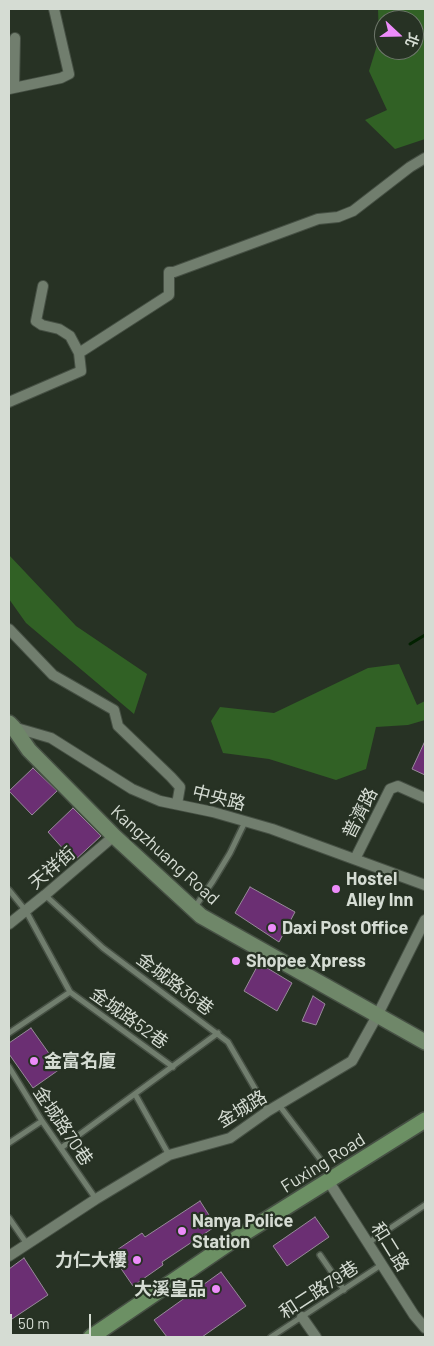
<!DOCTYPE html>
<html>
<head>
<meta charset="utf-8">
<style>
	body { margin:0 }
	#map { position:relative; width:434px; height:1346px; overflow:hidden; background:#273224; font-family:Barlow,"Noto Sans TC",sans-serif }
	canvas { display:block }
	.frame { position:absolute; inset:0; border:10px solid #d5dcd3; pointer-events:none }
	.north { position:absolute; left:374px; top:10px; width:50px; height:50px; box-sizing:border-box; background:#273224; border:1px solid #6d766a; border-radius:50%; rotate:111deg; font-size:14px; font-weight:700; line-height:20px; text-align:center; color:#d5dcd3 }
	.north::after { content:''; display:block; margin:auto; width:18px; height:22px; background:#ed8cfa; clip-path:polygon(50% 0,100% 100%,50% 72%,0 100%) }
	.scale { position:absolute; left:10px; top:1314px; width:81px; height:22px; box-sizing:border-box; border:2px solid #d5dcd3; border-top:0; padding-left:6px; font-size:15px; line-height:18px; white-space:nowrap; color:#d5dcd3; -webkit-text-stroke:4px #273224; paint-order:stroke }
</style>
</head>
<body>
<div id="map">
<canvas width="434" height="1346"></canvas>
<div class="frame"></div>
<div class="north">北</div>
<div class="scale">50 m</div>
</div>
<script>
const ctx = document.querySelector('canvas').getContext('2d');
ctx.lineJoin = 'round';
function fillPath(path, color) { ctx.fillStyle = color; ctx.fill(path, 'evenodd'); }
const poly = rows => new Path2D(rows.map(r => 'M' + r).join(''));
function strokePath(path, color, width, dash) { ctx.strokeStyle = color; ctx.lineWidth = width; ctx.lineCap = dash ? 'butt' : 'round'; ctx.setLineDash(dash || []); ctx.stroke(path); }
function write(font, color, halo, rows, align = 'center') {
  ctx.font = font + ' Barlow,"Noto Sans TC",sans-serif'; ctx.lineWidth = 4.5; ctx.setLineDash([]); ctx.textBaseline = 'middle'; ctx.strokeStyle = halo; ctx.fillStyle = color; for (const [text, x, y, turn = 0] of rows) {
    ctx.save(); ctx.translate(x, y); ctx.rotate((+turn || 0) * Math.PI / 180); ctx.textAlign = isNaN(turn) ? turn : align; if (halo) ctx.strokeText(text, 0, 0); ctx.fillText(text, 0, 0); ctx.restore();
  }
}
const green = poly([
	[378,9,425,9,425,139,395,149,365,120,387,110,369,71,379,39],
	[384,20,414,20,414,50,384,50],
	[9,555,76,626,147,674,134,714,26,623,9,599],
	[399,664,417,705,425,701,425,720,408,725,376,727,366,769,336,780,269,759,223,753,211,721,220,707,274,713,368,668]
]);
const stream = poly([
	[410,644,425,635]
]);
const building = poly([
	[425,741,425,775,412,769,425,741],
	[33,768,57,791,32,815,9,791,33,768],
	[73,808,101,836,74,861,48,832,73,808],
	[250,887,295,912,279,942,235,913,250,887],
	[259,963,292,983,277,1011,244,991,259,963],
	[313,996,325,1004,316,1025,302,1021,313,996],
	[31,1028,60,1069,33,1088,9,1054,9,1043,31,1028],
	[200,1201,216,1226,162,1262,163,1265,133,1286,111,1254,142,1233,145,1237,200,1201],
	[315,1217,329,1237,287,1266,273,1246,315,1217],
	[24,1258,48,1295,9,1321,9,1269,24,1258],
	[221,1272,246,1306,202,1337,167,1337,154,1320,221,1272]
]);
const lane = poly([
	[9,890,26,911,70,992,173,1067],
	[45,895,103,948,228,1042,268,1111],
	[195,907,213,881,230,853,245,822],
	[9,1033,70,992],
	[9,1067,42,1121,96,1199],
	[135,1094,169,1155],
	[279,1105,333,1176],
	[9,1143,42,1121],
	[61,1148,218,1033],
	[9,1218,27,1244],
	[368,1243,425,1205],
	[320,1255,344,1290],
	[271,1337,381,1265]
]);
const street = poly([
	[14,87,15,38],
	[9,89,61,78,69,74,54,9],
	[79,353,169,295,169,272,174,272,318,219,338,217,353,211,410,167,425,158],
	[9,402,81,371,79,353,70,336,59,329,42,325,36,321,43,286],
	[9,629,53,675,114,710,118,726,171,777,180,787,177,804],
	[13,727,51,738,132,789,160,801,213,812,272,829,425,885],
	[355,859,390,789,398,786,425,798],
	[9,924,45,895,114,836],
	[329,1182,414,1315,425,1328],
	[9,1256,96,1199,169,1155,230,1138,268,1111,352,1061,377,1016,425,920],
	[302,1317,316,1337]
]);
const secondary = poly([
	[9,723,13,727,29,750,114,836,201,916,425,1042]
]);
const primary = poly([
	[91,1337,232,1241,425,1120]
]);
const markers = [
	[336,889,5,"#ed8cfa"],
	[272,928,5,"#ed8cfa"],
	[236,961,5,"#ed8cfa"],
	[34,1061,5,"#ed8cfa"],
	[182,1231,5,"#ed8cfa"],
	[137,1260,5,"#ed8cfa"],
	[216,1289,5,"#ed8cfa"]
];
const streetNames = [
	["中央路",219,798,14],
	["普濟路",360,813,-63],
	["Kangzhuang Road",165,855,42],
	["天祥街",52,868,-40],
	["金城路36巷",175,984,37],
	["金城路52巷",129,1018,36],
	["金城路",242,1109,-31],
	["金城路70巷",63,1126,56],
	["Fuxing Road",323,1163,-32],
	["和二路",390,1247,58],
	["和二路79巷",319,1290,-33]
];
const poiNames = [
	["Hostel",346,879],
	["Alley Inn",346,900],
	["Daxi Post Office",282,928],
	["Shopee Xpress",246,961],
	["金富名廈",44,1061],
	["Nanya Police",192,1221],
	["Station",192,1242],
	["力仁大樓",127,1260,"right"],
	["大溪皇品",206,1289,"right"]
];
fillPath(green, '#316125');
strokePath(stream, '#022100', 3);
fillPath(building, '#6b2f73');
strokePath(building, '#988a9a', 1);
strokePath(lane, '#465044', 8);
strokePath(street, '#465044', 12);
strokePath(secondary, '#465044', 18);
strokePath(primary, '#465044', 18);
strokePath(lane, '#717e6e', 5);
strokePath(street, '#717e6e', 10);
strokePath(secondary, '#6f8769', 15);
strokePath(primary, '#6c9064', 15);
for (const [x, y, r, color] of markers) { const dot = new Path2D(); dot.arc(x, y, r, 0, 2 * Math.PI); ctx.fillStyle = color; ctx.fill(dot); strokePath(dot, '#273224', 2); }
write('18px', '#d5dcd3', '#273224', streetNames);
write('bold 18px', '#d5dcd3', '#273224', poiNames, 'left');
</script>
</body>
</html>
